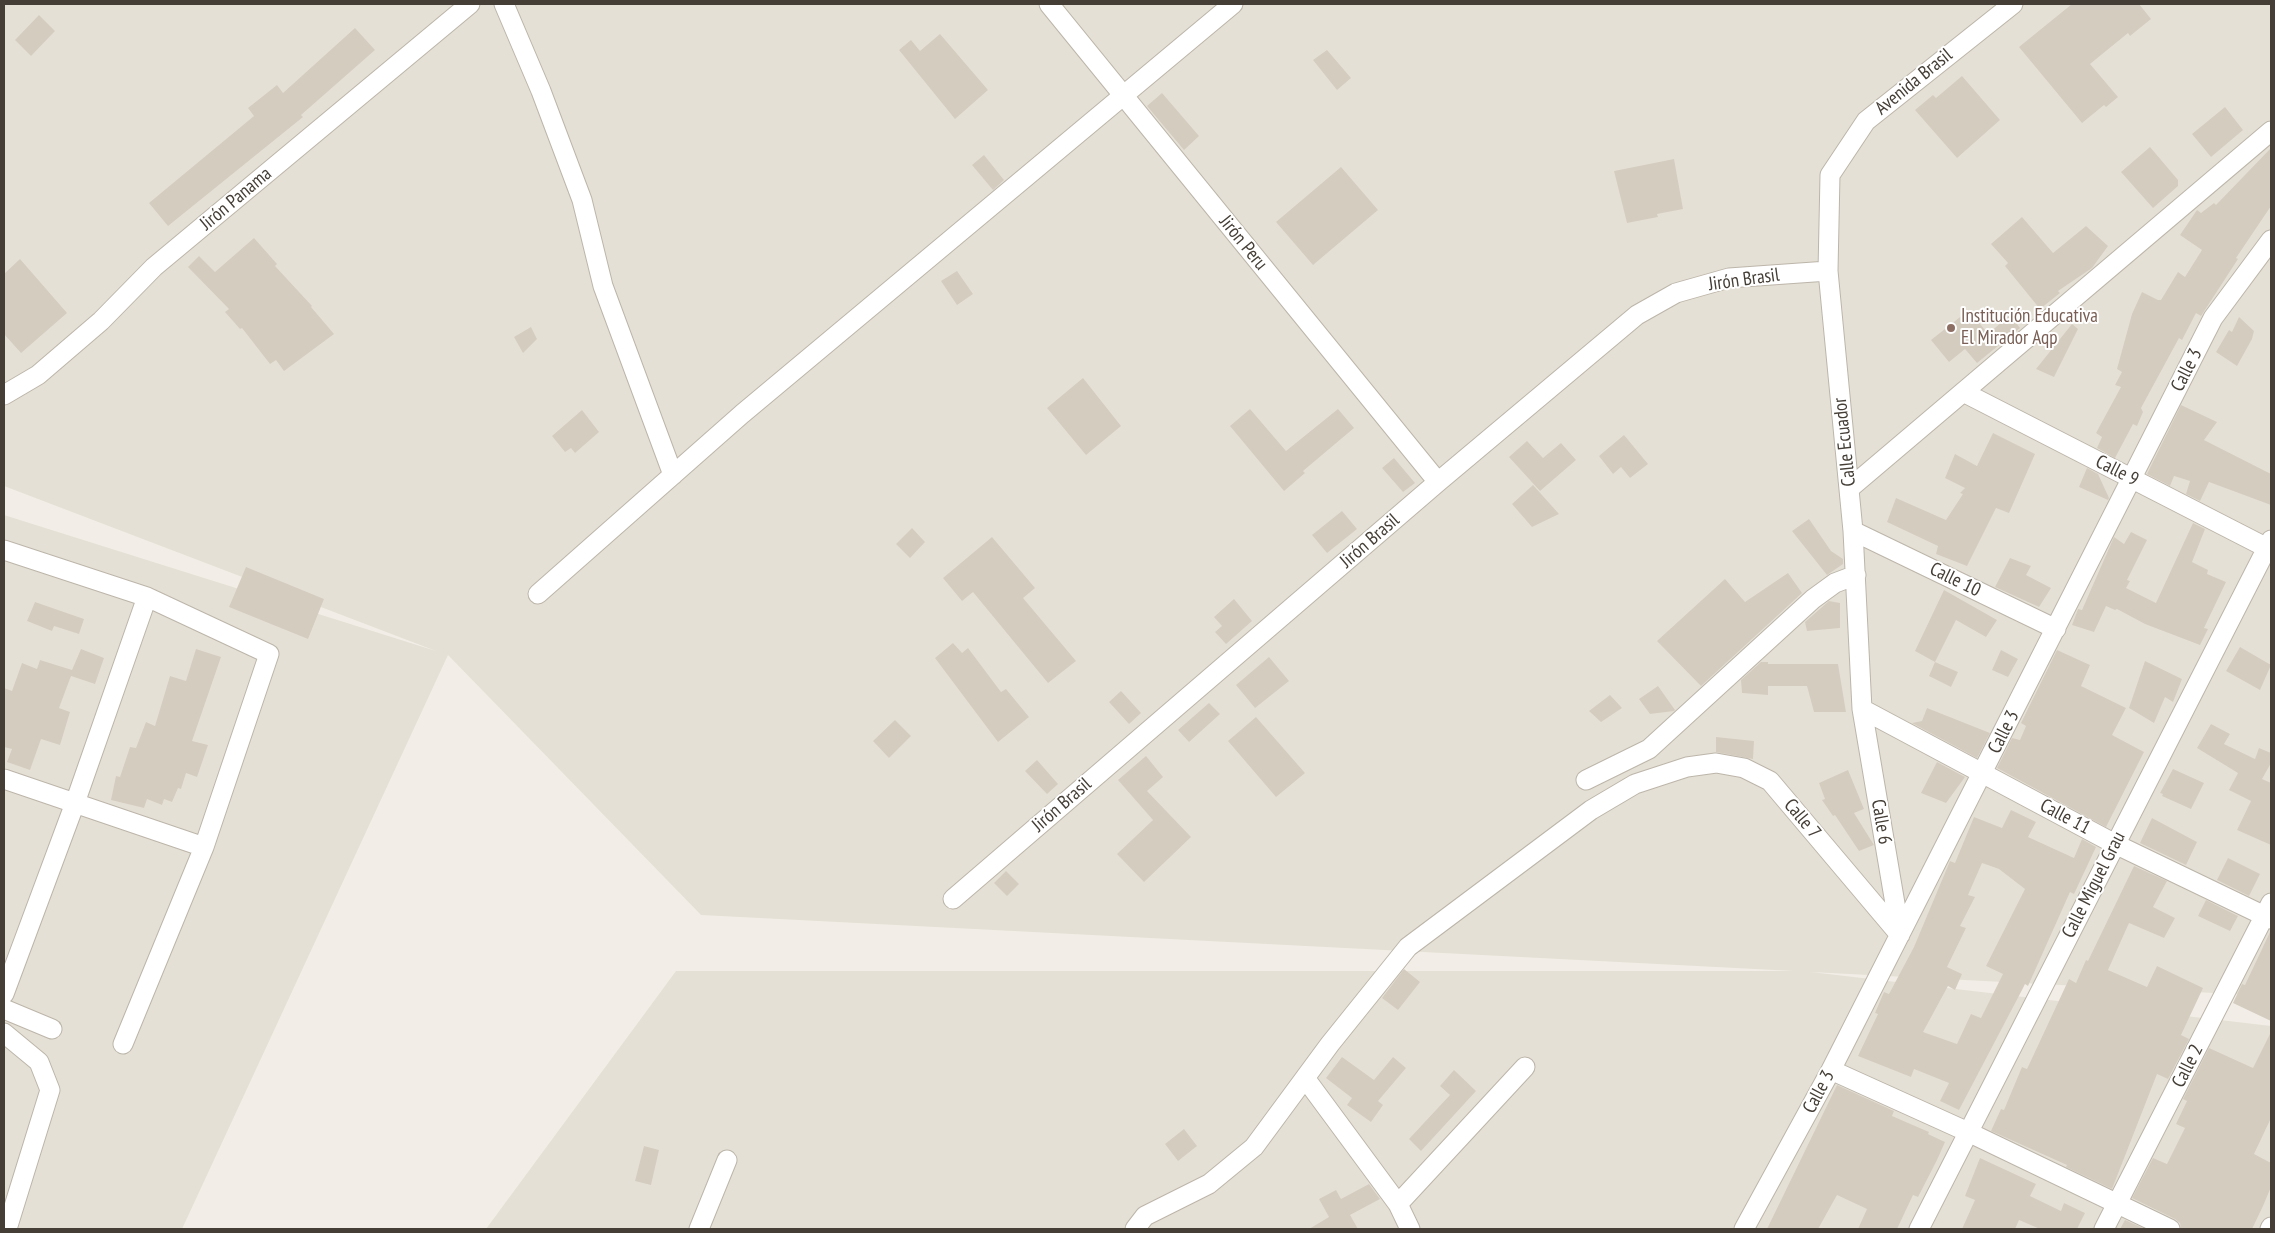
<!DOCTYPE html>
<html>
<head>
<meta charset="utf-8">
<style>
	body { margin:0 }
	#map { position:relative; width:2275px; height:1233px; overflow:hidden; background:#f2eee7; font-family:"PT Sans Narrow",sans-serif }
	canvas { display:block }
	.frame { position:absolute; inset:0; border:5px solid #443e36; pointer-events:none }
</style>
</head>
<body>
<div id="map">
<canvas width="2275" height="1233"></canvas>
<div class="frame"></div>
</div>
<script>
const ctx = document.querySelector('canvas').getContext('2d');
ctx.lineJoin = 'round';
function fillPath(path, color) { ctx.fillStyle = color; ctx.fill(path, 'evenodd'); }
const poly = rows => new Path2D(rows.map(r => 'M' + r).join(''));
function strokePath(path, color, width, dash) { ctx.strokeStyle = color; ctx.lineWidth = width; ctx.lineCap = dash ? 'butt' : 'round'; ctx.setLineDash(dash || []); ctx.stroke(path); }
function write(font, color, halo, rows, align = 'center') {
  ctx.font = font + ' "PT Sans Narrow",sans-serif'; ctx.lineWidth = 4; ctx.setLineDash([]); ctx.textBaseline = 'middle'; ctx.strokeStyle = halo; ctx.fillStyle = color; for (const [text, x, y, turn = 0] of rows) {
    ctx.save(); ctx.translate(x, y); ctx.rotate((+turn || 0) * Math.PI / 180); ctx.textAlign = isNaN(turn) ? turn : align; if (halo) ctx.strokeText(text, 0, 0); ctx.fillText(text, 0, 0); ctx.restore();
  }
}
const residential = poly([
	[4,4,2271,4,2271,996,1811,972,2271,1026,2271,1229,486,1229,676,971,1794,971,701,915,448,655,182,1229,4,1229,4,515,436,651,4,486]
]);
const building = poly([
	[2072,4,2139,4,2151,19,2130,36,2128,33,2090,64,2118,97,2106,107,2104,105,2082,123,2019,47],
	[39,15,55,31,31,56,15,40],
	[355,28,375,50,301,115,303,117,168,226,149,203,254,116,248,108,277,85,283,93],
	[940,34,988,90,955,119,899,50,911,40,920,51],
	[1327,50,1351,78,1337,90,1313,60],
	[1962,76,2000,120,1957,158,1915,110,1933,95,1936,98],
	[1162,93,1199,136,1184,150,1147,106],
	[2225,107,2243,130,2211,157,2192,134],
	[2150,147,2178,180,2178,186,2153,208,2121,172],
	[2271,148,2271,206,2236,258,2238,259,2201,316,2196,313,2182,340,2179,338,2141,408,2143,412,2137,426,2133,424,2115,458,2097,448,2102,437,2096,433,2121,387,2115,385,2122,372,2117,369,2132,314,2142,292,2158,300,2161,300,2178,272,2185,277,2202,250,2180,235,2197,210,2201,213,2214,203,2216,205],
	[984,155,1004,180,993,190,972,165],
	[1674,159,1683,209,1657,214,1658,217,1627,223,1614,171],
	[1341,167,1378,210,1313,265,1276,222],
	[2022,217,2053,253,2086,226,2108,246,2092,268,2058,291,2060,293,2040,309,2005,266,2008,263,1991,244],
	[254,238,277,264,275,266,312,306,311,307,334,334,284,371,276,360,270,364,242,328,240,329,225,312,229,309,188,267,199,256,215,272],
	[20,259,67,313,21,353,4,334,4,274],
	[957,271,973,294,957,305,941,281],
	[1969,310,1988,334,2010,315,2020,328,1977,363,1965,349,1949,362,1931,340],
	[2239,317,2254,331,2252,339,2237,366,2216,352,2229,330,2232,332],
	[2072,324,2078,329,2054,377,2036,369],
	[531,327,537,339,523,353,514,337],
	[1083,378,1121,426,1086,455,1047,408],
	[2181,405,2217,422,2204,440,2271,474,2271,505,2209,482,2200,501,2186,494,2190,481,2174,476,2170,486,2147,474],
	[1250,409,1286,451,1338,409,1354,428,1303,471,1305,473,1284,491,1230,426],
	[582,410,599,432,575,453,571,448,565,452,552,436],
	[1993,433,2035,454,2009,513,1996,508,1967,566,1936,554,1938,546,1887,522,1896,498,1946,520,1963,494,1960,493,1965,488,1945,478,1955,454,1977,466],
	[1624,435,1648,464,1630,478,1621,467,1613,474,1599,456],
	[1527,441,1543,458,1561,443,1576,460,1540,491,1509,457],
	[1394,458,1415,483,1403,492,1382,468],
	[2087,468,2098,474,2109,498,2108,500,2079,487],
	[1533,485,1559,514,1532,527,1512,504],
	[1342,511,1357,529,1327,553,1312,535],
	[1809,519,1831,551,1843,559,1843,564,1827,575,1792,531],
	[2193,523,2205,529,2192,562,2208,570,2207,574,2226,582,2204,628,2208,629,2200,645,2145,624,2117,609,2115,610,2106,606,2094,632,2072,625,2078,609,2082,610,2114,537,2124,544,2131,532,2147,540,2127,580,2130,581,2126,588,2156,603],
	[912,528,925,542,910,558,896,544],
	[992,537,1035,588,1023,598,1076,661,1048,683,973,592,962,601,943,578],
	[2010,558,2031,566,2026,575,2051,588,2039,607,1995,587],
	[246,567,324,599,308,639,229,607],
	[1788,573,1802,593,1701,686,1657,641,1725,579,1745,602],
	[1944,590,1997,620,1986,637,1956,620,1935,662,1915,651],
	[1234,599,1252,621,1226,644,1215,632,1222,626,1214,617],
	[1829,601,1840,603,1840,628,1807,631,1805,622],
	[35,602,84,619,79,634,54,626,52,631,27,621],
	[953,643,962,653,968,648,1001,692,1006,689,1029,717,998,742,935,658],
	[2240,647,2271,665,2260,690,2226,671],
	[81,649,104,658,95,684,71,676,59,708,70,712,60,745,41,739,30,770,7,762,12,749,4,747,4,688,12,691,22,663,37,669,40,660,72,670],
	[196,649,221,657,192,741,208,745,197,777,186,773,181,789,178,788,172,802,164,799,162,805,147,799,144,808,111,800,116,776,120,777,130,747,136,748,146,722,155,726,170,676,186,681],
	[2001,650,2018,659,2008,677,1992,670],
	[2057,650,2090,665,2081,686,2126,708,2112,735,2144,752,2106,827,1997,768,2012,738,2020,740,2026,726,2021,723],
	[1269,657,1289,681,1255,708,1236,685],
	[2145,661,2182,679,2173,702,2165,697,2154,723,2129,708],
	[1761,662,1768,662,1768,664,1838,664,1846,712,1814,712,1807,686,1768,686,1768,695,1742,693,1741,680],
	[1935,662,1958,672,1951,687,1929,676],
	[1658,686,1675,710,1674,711,1650,714,1639,699],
	[1121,691,1141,713,1129,724,1109,702],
	[1610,695,1622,708,1601,722,1589,711],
	[1209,703,1220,714,1189,742,1178,730],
	[1927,708,1990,733,1977,758,1912,723,1922,721],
	[1256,717,1305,773,1276,797,1228,741],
	[895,720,911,736,889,758,873,741],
	[2211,724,2230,734,2224,744,2255,759,2259,748,2271,753,2271,763,2262,779,2271,783,2271,845,2237,830,2251,801,2229,790,2238,773,2197,748],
	[1716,737,1754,741,1753,759,1716,752],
	[1146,756,1163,777,1147,791,1191,837,1144,882,1117,854,1153,820,1118,780],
	[1037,760,1058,784,1047,794,1025,771],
	[1937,762,1965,777,1946,803,1921,793],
	[2173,769,2204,783,2191,809,2162,796,2163,794,2160,793],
	[1848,770,1864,809,1854,813,1874,845,1859,851,1835,815,1833,816,1822,800,1825,799,1819,783],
	[2011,810,2036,822,2028,837,2074,858,2082,839,2096,847,2074,894,2070,892,2028,986,2025,984,2022,990,1959,1110,1940,1101,1949,1083,1914,1069,1911,1077,1858,1056,1878,1014,1875,1013,1884,992,1889,994,1914,947,1950,861,1955,863,1974,817,2002,828],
	[1982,863,1999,869,2025,889,1986,966,2003,974,1981,1018,1971,1014,1957,1044,1923,1032,1948,986,1955,990,1962,974,1947,967,1966,928,1960,926,1975,897,1968,895],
	[2152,818,2197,842,2186,865,2140,843],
	[2228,858,2260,874,2249,896,2217,880],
	[2134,866,2167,881,2153,907,2175,918,2164,938,2129,923,2108,970,2147,987,2157,966,2203,988,2181,1035,2189,1039,2168,1079,2157,1074,2112,1189,2066,1167,2067,1165,1991,1131,2001,1109,2004,1110,2022,1067,2027,1069,2069,979,2076,983,2086,960,2088,961],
	[1006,871,1019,884,1007,896,994,883],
	[2206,900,2238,916,2230,931,2198,916],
	[2271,930,2271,1021,2233,1003,2242,984,2245,985],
	[1404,969,1420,982,1398,1010,1382,998],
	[2271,1032,2271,1118,2254,1154,2271,1163,2271,1187,2263,1206,2252,1229,2181,1229,2180,1223,2175,1219,2132,1198,2153,1158,2167,1164,2185,1128,2176,1124,2187,1101,2183,1099,2209,1048,2253,1068],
	[1342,1057,1374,1080,1393,1057,1406,1068,1378,1101,1383,1105,1371,1122,1347,1105,1352,1098,1326,1078],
	[1454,1070,1476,1091,1421,1151,1409,1139,1450,1095,1440,1086],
	[1837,1085,1894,1111,1892,1116,1929,1132,1928,1134,1945,1142,1937,1160,1918,1197,1913,1195,1897,1229,1858,1229,1867,1209,1837,1195,1818,1229,1767,1229],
	[1184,1129,1197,1146,1178,1161,1165,1144],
	[644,1146,659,1150,651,1185,635,1181],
	[1980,1158,2036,1184,2030,1196,2061,1211,2064,1203,2085,1213,2077,1229,2040,1229,2019,1220,2015,1229,1962,1229,1975,1200,1965,1196],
	[1369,1184,1380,1199,1350,1215,1358,1229,1309,1229,1329,1217,1319,1199,1336,1190,1341,1199],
	[2125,1220,2145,1229,2120,1229]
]);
const minor = poly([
	[504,4,541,91,582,200,603,286,673,475],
	[1049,4,1438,482],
	[1963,392,2271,550],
	[4,395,38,375,101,321,154,267,470,4],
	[1850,488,2271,131],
	[1853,531,2056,629],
	[4,550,147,597,269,654,204,847,123,1044],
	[538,594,742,414,1233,4],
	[1862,709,2115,844,2271,919],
	[4,779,204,847],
	[1586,780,1649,749,1813,599,1835,583,1856,575],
	[953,899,1438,482,1637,315,1676,293,1729,278,1828,271],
	[1900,933,1862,709,1853,531,1828,271,1830,175,1866,121,2013,4],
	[4,994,75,803,147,597],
	[4,1009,52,1029],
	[4,1033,39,1062,50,1090,7,1229],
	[1831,1070,1968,1132,2170,1229],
	[1305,1078,1398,1204,1410,1229],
	[1398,1204,1525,1067],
	[699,1229,727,1160],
	[1135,1229,1145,1216,1209,1184,1254,1147,1330,1044,1408,947,1591,810,1635,784,1687,767,1716,763,1744,768,1770,781,1900,935],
	[1744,1229,1831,1070,2213,318,2271,240],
	[1919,1229,2271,540],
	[2104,1229,2271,903],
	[2270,1229,2271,1227]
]);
const markers = [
	[1951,328,5,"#8d6e63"]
];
const streetNames = [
	["Avenida Brasil",1914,82,-39],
	["Jirón Panama",236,199,-40],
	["Jirón Peru",1243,243,51],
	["Jirón Brasil",1744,280,-8],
	["Calle 3",2187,370,-63],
	["Calle Ecuador",1845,442,-96],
	["Calle 9",2117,471,27],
	["Jirón Brasil",1370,541,-41],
	["Calle 10",1955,580,26],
	["Calle 3",2004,732,-63],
	["Jirón Brasil",1062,805,-41],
	["Calle 11",2065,817,28],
	["Calle 7",1802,819,50],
	["Calle 6",1881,822,80],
	["Calle Miguel Grau",2094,885,-63],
	["Calle 2",2188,1066,-63],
	["Calle 3",1819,1092,-62]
];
const educationNames = [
	["Institución Educativa",1961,317],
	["El Mirador Aqp",1961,339]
];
fillPath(residential, '#e5e0d5');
fillPath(building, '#d5ccc0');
strokePath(minor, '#bcb5aa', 21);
strokePath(minor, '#fff', 19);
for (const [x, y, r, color] of markers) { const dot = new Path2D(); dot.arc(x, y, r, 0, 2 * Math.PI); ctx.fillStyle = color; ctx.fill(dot); strokePath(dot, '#fff', 2); }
write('19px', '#443e36', '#fff', streetNames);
write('19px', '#785e54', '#fff', educationNames, 'left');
</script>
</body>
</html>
